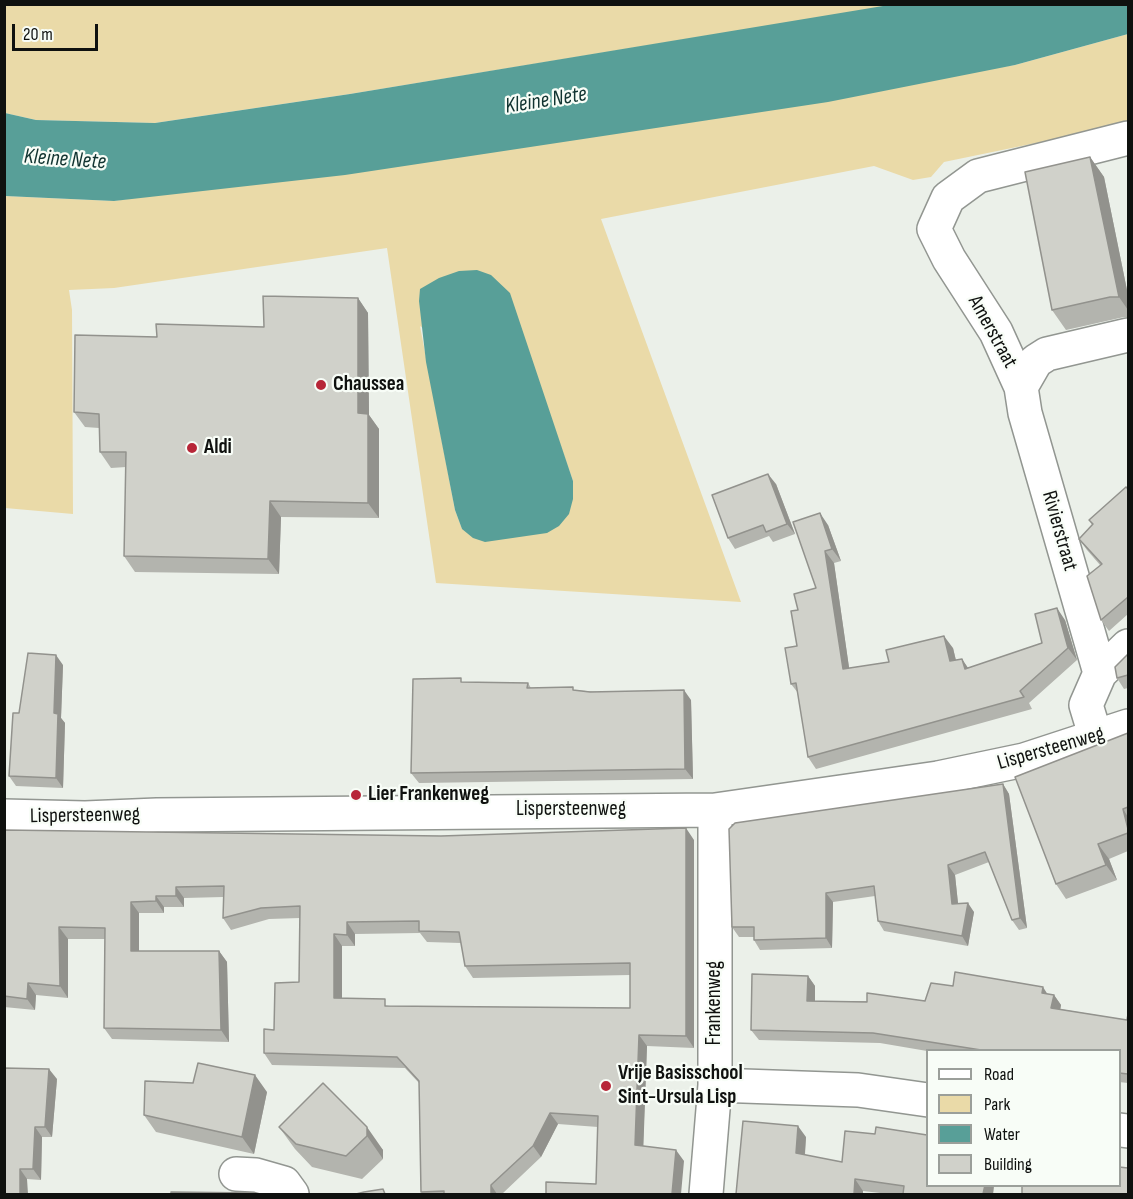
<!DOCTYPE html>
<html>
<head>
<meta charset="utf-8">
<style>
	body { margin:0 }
	#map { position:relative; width:1133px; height:1199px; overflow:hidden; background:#ebf0e9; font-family:"Sofia Sans Condensed",sans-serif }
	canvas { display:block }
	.frame { position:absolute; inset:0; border:6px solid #0f110f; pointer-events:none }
	.legend { position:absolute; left:926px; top:1049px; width:195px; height:138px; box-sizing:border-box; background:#f8fdf7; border:2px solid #9b9f9a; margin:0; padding:8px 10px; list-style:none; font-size:18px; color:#0f110f }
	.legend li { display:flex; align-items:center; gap:12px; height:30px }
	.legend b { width:30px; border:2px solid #9b9f9a }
	.scale { position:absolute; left:12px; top:24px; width:86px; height:27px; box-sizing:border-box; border:3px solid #0f110f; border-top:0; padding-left:8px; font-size:18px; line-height:21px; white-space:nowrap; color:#0f110f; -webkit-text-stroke:4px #f8fdf7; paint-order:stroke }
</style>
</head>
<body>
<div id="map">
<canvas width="1133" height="1199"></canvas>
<div class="frame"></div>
<ul class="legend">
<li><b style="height:8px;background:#fff"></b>Road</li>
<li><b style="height:16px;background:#eadaa8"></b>Park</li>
<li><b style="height:16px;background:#589f98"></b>Water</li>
<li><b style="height:16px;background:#d0d1ca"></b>Building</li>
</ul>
<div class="scale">20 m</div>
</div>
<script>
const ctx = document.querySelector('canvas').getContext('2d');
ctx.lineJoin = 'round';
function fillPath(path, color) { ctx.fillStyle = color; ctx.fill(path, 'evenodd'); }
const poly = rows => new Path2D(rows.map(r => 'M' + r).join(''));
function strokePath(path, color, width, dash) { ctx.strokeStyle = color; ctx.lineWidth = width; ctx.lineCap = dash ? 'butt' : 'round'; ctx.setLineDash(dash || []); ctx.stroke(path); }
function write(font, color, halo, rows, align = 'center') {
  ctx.font = font + ' "Sofia Sans Condensed",sans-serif'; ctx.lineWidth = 4.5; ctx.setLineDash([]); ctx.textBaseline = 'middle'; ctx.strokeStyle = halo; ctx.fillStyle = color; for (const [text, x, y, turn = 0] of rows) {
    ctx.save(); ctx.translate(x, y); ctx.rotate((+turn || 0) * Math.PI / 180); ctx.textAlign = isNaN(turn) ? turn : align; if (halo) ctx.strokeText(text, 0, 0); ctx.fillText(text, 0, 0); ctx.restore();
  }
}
const green = poly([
	[4,5,895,5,350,94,155,123,36,120,5,113],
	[1128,34,1128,124,944,162,931,177,913,180,874,166,601,219,741,602,436,583,387,248,114,288,69,290,72,310,73,514,5,508,4,196,114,201,1015,65],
	[420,326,554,427,573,481,573,499,462,529,455,510]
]);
const water = poly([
	[895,4,1128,5,1128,34,1015,65,828,102,345,175,114,201,5,196,5,113,36,120,155,123,350,94],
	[477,270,491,275,510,293,573,481,573,499,569,514,559,526,547,533,485,542,473,538,462,529,455,510,426,362,419,301,420,289,439,278,459,271]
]);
const minor = poly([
	[1021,387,1036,361,1047,354,1128,335],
	[1100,673,1025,413,1021,387,996,332,949,259,934,229,948,198,978,176,1128,138],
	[1096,738,1086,705,1100,673,1128,646],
	[4,816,85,818,157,815,715,810,938,778,1024,760,1128,726],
	[715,1085,858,1090,928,1100],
	[1120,1130,1128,1131],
	[236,1174,256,1175,284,1183,292,1194],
	[706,1194,715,1085,715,810]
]);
const wall = poly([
	[1090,157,1104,177,1128,295,1128,317,1124,317,1066,330,1052,310],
	[358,298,368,313,369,415,379,429,379,518,281,517,279,574,135,572,124,556,126,467,111,468,100,452,99,428,85,427,74,412,157,337,264,327],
	[776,484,795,534,773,542,769,536,735,549,728,538],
	[1128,489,1128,614,1109,631,1101,620,1100,565,1087,550,1079,539,1092,525,1089,520],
	[828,525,841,561,834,563,849,668,889,662,953,648,956,660,962,659,968,668,1042,643,1065,620,1077,660,1029,703,1032,709,816,769,808,757,798,693,791,684,797,646,798,610,816,588],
	[1128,654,1128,688,1124,689,1117,678],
	[63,665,61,718,65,723,63,788,16,786,9,776,19,713],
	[464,682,528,683,531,688,575,690,691,700,693,779,419,783,411,773],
	[1128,733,1128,851,1109,859,1117,880,1066,899,1056,884],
	[1003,784,1009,794,1027,928,1019,930,1012,920,989,862,955,875,958,903,974,912,968,946,884,931,878,921,875,896,833,902,832,948,760,950,754,940,754,937,739,937,732,927],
	[4,830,694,840,694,1048,647,1046,643,1146,684,1161,596,1184,598,1127,558,1124,541,1157,502,1194,423,1194,421,1192,419,1083,405,1068,272,1065,264,1053,274,1030,299,982,300,918,269,919,231,930,223,918,223,897,184,898,184,907,164,907,164,913,139,913,139,951,219,951,227,962,229,1042,112,1039,104,1028,105,939,68,939,68,998,36,995,35,1010,4,1007],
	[420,933,427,942,461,943,465,966,473,978,630,975,630,1008,390,1006,342,998,342,946,355,946,355,934],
	[808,976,815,986,815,1001,925,1001,953,986,1048,994,1054,995,1061,1005,1060,1009,1127,1020,1128,1014,1128,1083,1119,1082,1119,1050,927,1051,880,1043,759,1040,751,1030],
	[57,1079,52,1137,42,1137,41,1180,27,1179,4,1194],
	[323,1083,383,1150,383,1159,362,1179,312,1167,295,1149,279,1127],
	[267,1092,254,1154,156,1132,144,1115],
	[806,1137,805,1155,842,1162,994,1185,993,1194,889,1194,863,1191,736,1194]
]);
const shadedWall = poly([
	[1090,157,1104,177,1128,295,1128,310,1119,297],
	[358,298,368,313,369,415,379,429,379,518,368,503,358,413],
	[768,474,776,484,795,534,787,524],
	[270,501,281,517,279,574,268,559],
	[820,513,828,525,841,561,832,549],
	[825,551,834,563,851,681,843,669],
	[1057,608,1065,620,1077,660,1068,648],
	[944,636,953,648,959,674,950,661],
	[56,655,63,665,61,718,65,723,63,788,56,778,54,713],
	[962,659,970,671,965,669],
	[684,690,691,700,693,779,685,769],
	[1003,784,1009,794,1027,928,1020,918],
	[1123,809,1128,817,1128,829],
	[686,828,694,840,694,1048,686,1036],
	[1098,844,1109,859,1117,880,1106,865],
	[948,865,955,875,959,913,952,904],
	[176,887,184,898,184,907,176,896],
	[826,893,833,902,832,948,826,938],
	[156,896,164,907,164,913,156,901],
	[131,902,139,913,139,962,131,951],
	[968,903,974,912,968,946,962,936],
	[347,922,355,934,355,946,347,935],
	[59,927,68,939,68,998,60,986],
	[334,934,342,946,342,1009,334,998],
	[219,951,227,962,229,1042,221,1030],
	[808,976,815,986,815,1012,807,1001],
	[28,983,36,995,35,1010,27,999],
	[1043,987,1050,998,1042,993],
	[1054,995,1061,1005,1059,1018,1051,1008],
	[639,1035,647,1046,643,1157,635,1145],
	[49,1069,57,1079,52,1137,45,1127],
	[255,1075,267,1092,254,1154,242,1137],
	[550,1113,558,1124,541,1157,533,1146],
	[798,1126,806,1137,804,1165,796,1153],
	[35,1127,42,1137,41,1180,33,1169],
	[367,1127,383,1150,383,1159,367,1136],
	[676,1150,684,1161,681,1194,672,1194],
	[20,1169,27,1179,28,1194,20,1194],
	[855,1179,863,1191,863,1194,854,1194],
	[491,1185,497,1194,491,1194],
	[985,1185,994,1185,993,1194,983,1194]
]);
const building = poly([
	[1090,157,1119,297,1110,297,1052,310,1025,172,1090,157],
	[263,296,358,298,358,413,368,414,368,503,270,501,268,559,124,556,126,452,100,452,99,414,74,412,75,335,157,337,156,324,264,327,263,296],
	[768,474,787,524,766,532,763,525,728,538,712,495,768,474],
	[1126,487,1128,489,1128,597,1101,620,1087,576,1102,564,1079,539,1093,524,1089,520,1126,487],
	[820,513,832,549,825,551,843,669,889,662,886,650,944,636,950,661,962,659,965,669,1042,643,1035,614,1057,608,1068,648,1020,691,1024,697,808,757,796,683,791,684,785,648,797,646,791,611,798,610,794,594,816,588,793,522,820,513],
	[28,653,56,655,54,713,58,714,56,778,9,776,13,713,19,713,28,653],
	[1128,654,1128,675,1117,678,1115,667,1128,654],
	[461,678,461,682,528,683,527,688,573,687,573,690,590,692,684,690,685,769,411,773,413,679,461,678],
	[1128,733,1128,807,1123,809,1128,829,1128,833,1098,844,1106,865,1056,884,1015,777,1128,733],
	[1003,784,1020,918,1012,920,985,852,948,865,952,904,968,903,962,936,878,921,874,886,826,893,826,938,754,940,754,927,732,927,729,829,735,823,1003,784],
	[686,828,686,1036,639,1035,635,1145,676,1150,672,1194,546,1194,546,1182,596,1184,598,1116,550,1113,533,1146,491,1185,491,1194,444,1194,444,1191,421,1192,419,1081,397,1057,264,1053,264,1029,274,1030,275,983,299,982,300,906,261,908,223,918,224,886,176,887,176,896,156,896,156,901,131,902,131,951,219,951,221,1030,104,1028,105,928,59,927,60,986,28,983,27,999,4,996,4,830,441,836,686,828],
	[419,921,419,931,459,932,465,966,630,963,630,1008,385,1006,385,999,334,998,334,934,347,935,347,922,419,921],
	[955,972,1043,987,1042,993,1054,995,1051,1008,1127,1020,1128,1014,1128,1074,1119,1073,1119,1050,981,1050,873,1033,751,1030,752,974,808,976,807,1001,867,1002,867,993,925,1001,931,983,953,986,955,972],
	[198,1063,255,1075,242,1137,144,1115,145,1081,193,1083,198,1063],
	[4,1068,49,1069,45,1127,35,1127,33,1169,20,1169,20,1194,4,1194,4,1068],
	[323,1083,367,1127,367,1136,346,1156,296,1144,279,1127,323,1083],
	[743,1121,798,1126,796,1153,842,1162,845,1131,875,1134,876,1127,927,1135,927,1185,985,1185,983,1194,903,1194,904,1186,855,1179,854,1194,736,1194,743,1121],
	[1119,1167,1128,1168,1128,1194,1022,1194,1022,1185,1119,1185,1119,1167],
	[383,1189,385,1194,356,1194,364,1192,383,1189],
	[171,1192,255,1193,255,1194,171,1194,171,1192]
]);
const markers = [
	[321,385,6,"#b72638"],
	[192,448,6,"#b72638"],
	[356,795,6,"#b72638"],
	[606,1086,6,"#b72638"]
];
const streetNames = [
	["Amerstraat",992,332,61],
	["Rivierstraat",1059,531,74],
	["Lispersteenweg",1051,749,-16],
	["Lispersteenweg",571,810],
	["Lispersteenweg",85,816,-1],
	["Frankenweg",715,1003,-90]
];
const poiNames = [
	["Chaussea",333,385],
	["Aldi",204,448],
	["Lier Frankenweg",368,795],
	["Vrije Basisschool",618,1074],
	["Sint-Ursula Lisp",618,1098]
];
const waterNames = [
	["Kleine Nete",546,101,-9],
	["Kleine Nete",65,160,4]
];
fillPath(green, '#eadaa8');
fillPath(water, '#589f98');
strokePath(minor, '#929691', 36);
strokePath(minor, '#fff', 33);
fillPath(wall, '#b3b4ae');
fillPath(shadedWall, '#92928d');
fillPath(building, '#d0d1ca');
strokePath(building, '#92928d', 1.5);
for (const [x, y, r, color] of markers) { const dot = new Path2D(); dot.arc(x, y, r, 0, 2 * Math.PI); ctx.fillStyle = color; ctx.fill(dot); strokePath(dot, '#f8fdf7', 2); }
write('21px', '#0f110f', '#f8fdf7', streetNames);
write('bold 21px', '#0f110f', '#f8fdf7', poiNames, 'left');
write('italic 22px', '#113431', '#f8fdf7', waterNames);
</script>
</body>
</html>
